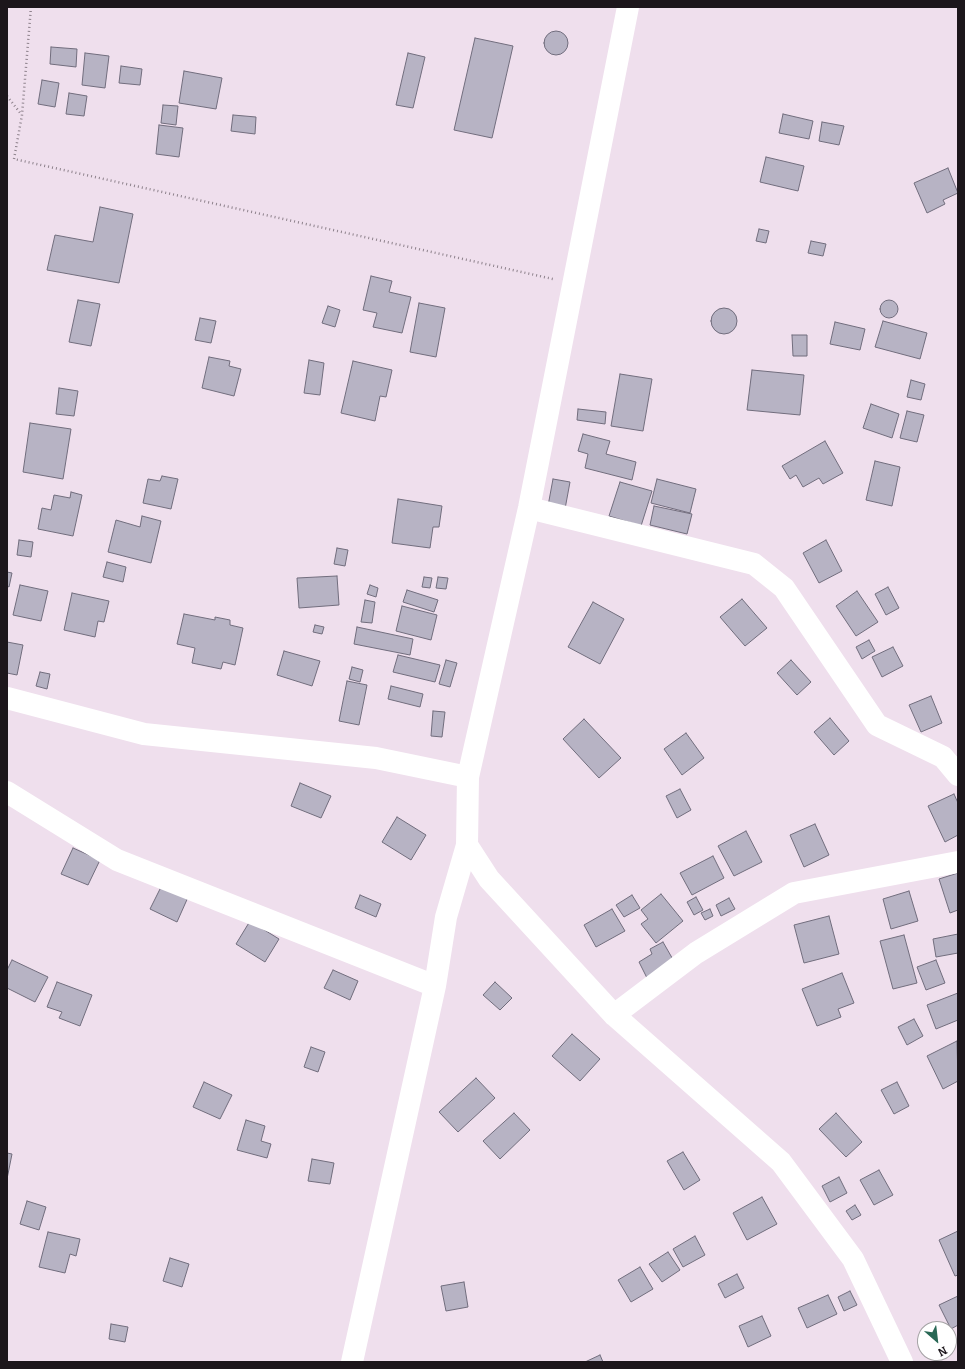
<!DOCTYPE html>
<html>
<head>
<meta charset="utf-8">
<style>
	body { margin:0 }
	#map { position:relative; width:965px; height:1369px; overflow:hidden; background:#efdfed; font-family:Bitter,serif }
	canvas { display:block }
	.frame { position:absolute; inset:0; border:8px solid #1c161b; pointer-events:none }
	.north { position:absolute; left:917px; top:1321px; width:40px; height:40px; box-sizing:border-box; background:#fff; border:1px solid #a4a2a4; border-radius:50%; rotate:152deg; font-size:11px; font-weight:700; line-height:16px; text-align:center; color:#1c161b }
	.north::after { content:''; display:block; margin:auto; width:14px; height:18px; background:#296855; clip-path:polygon(50% 0,100% 100%,50% 72%,0 100%) }
</style>
</head>
<body>
<div id="map">
<canvas width="965" height="1369"></canvas>
<div class="frame"></div>
<div class="north">N</div>
</div>
<script>
const ctx = document.querySelector('canvas').getContext('2d');
ctx.lineJoin = 'round';
function fillPath(path, color) { ctx.fillStyle = color; ctx.fill(path, 'evenodd'); }
const poly = rows => new Path2D(rows.map(r => 'M' + r).join(''));
function strokePath(path, color, width, dash) { ctx.strokeStyle = color; ctx.lineWidth = width; ctx.lineCap = dash ? 'butt' : 'round'; ctx.setLineDash(dash || []); ctx.stroke(path); }
const building = poly([
	'544 43a12 12 0 1 1 24 0a12 12 0 1 1-24 0Z',
	[475,38,513,46,492,138,454,130,475,38],
	[51,47,77,49,76,67,50,64,51,47],
	[85,53,109,56,105,88,82,85,85,53],
	[408,53,425,57,413,108,396,105,408,53],
	[121,66,142,69,140,85,119,83,121,66],
	[184,71,222,78,216,109,179,103,184,71],
	[42,80,59,83,55,107,38,104,42,80],
	[69,93,87,96,84,116,66,114,69,93],
	[163,105,178,106,176,125,161,123,163,105],
	[783,114,813,121,809,139,779,133,783,114],
	[233,115,256,117,255,134,231,131,233,115],
	[822,122,844,126,839,145,819,141,822,122],
	[159,125,183,128,179,157,156,154,159,125],
	[766,157,804,166,798,191,760,182,766,157],
	[948,168,958,193,943,200,945,204,927,213,914,183,948,168],
	[100,207,133,214,119,283,47,270,55,235,93,242,100,207],
	[759,229,769,231,766,243,756,241,759,229],
	[811,241,826,244,823,256,808,253,811,241],
	[371,276,392,281,389,292,411,297,402,333,373,327,377,313,363,310,371,276],
	[78,300,100,304,91,346,69,342,78,300],
	'880 309a9 9 0 1 1 18 0a9 9 0 1 1-18 0Z',
	[419,303,445,308,436,357,410,352,419,303],
	[328,306,340,310,335,327,322,323,328,306],
	'711 321a13 13 0 1 1 26 0a13 13 0 1 1-26 0Z',
	[200,318,216,321,211,343,195,340,200,318],
	[883,321,927,333,920,359,875,347,883,321],
	[835,322,865,329,860,350,830,344,835,322],
	[792,335,807,335,807,356,793,356,792,335],
	[209,357,230,361,229,366,241,369,234,396,202,388,209,357],
	[309,360,324,363,320,395,304,393,309,360],
	[353,361,392,370,386,397,380,396,375,421,341,413,353,361],
	[752,370,804,375,800,415,747,410,752,370],
	[620,374,652,379,643,431,611,426,620,374],
	[911,380,925,384,921,400,907,397,911,380],
	[59,388,78,391,74,416,56,414,59,388],
	[871,404,899,414,892,438,863,428,871,404],
	[578,409,606,412,605,424,577,420,578,409],
	[907,411,924,415,917,442,900,438,907,411],
	[30,423,71,429,63,479,23,472,30,423],
	[583,434,610,441,606,454,636,462,632,480,585,468,588,454,578,451,583,434],
	[825,441,843,473,823,484,819,478,803,487,796,475,790,479,782,466,825,441],
	[875,461,900,467,892,506,866,500,875,461],
	[162,476,178,479,171,509,143,503,148,479,160,481,162,476],
	[553,479,570,482,565,509,548,506,553,479],
	[657,479,696,489,690,513,651,503,657,479],
	[620,482,652,491,641,526,609,516,620,482],
	[71,492,82,495,73,536,38,529,42,508,51,510,54,495,70,498,71,492],
	[398,499,442,506,439,527,433,527,430,548,392,543,398,499],
	[654,506,692,514,687,534,650,525,654,506],
	[142,516,161,521,151,563,108,552,116,520,140,527,142,516],
	[19,540,33,542,31,557,17,555,19,540],
	[826,540,842,571,819,583,803,553,826,540],
	[337,548,348,550,345,566,334,564,337,548],
	[107,562,126,567,123,582,103,577,107,562],
	[7,572,12,573,9,587,7,586,7,572],
	[337,576,339,605,299,608,297,578,337,576],
	[424,577,432,578,430,588,422,587,424,577],
	[438,577,448,578,446,589,436,588,438,577],
	[20,585,48,591,41,621,13,615,20,585],
	[370,585,378,588,376,597,367,594,370,585],
	[888,587,899,608,886,615,875,594,888,587],
	[407,590,438,600,434,612,403,602,407,590],
	[857,591,878,622,856,636,836,606,857,591],
	[72,593,109,601,104,622,98,621,95,637,64,630,72,593],
	[742,599,767,628,745,646,720,617,742,599],
	[365,600,375,602,372,623,361,622,365,600],
	[593,602,624,619,600,664,568,647,593,602],
	[402,606,437,615,431,640,396,631,402,606],
	[184,614,215,620,215,617,230,620,230,625,243,628,235,665,223,662,221,669,192,663,195,648,177,644,184,614],
	[315,625,324,627,322,634,313,632,315,625],
	[357,627,413,639,410,655,354,644,357,627],
	[869,640,875,651,862,659,856,647,869,640],
	[7,642,23,645,17,675,7,673,7,642],
	[893,647,903,666,882,677,872,657,893,647],
	[284,651,320,661,312,686,277,675,284,651],
	[398,655,440,665,435,682,393,672,398,655],
	[446,660,457,663,450,687,439,684,446,660],
	[791,660,811,682,797,695,777,673,791,660],
	[352,667,363,670,360,682,349,679,352,667],
	[40,672,50,674,47,689,36,686,40,672],
	[347,681,367,685,359,725,339,721,347,681],
	[391,686,423,694,420,707,388,699,391,686],
	[931,696,942,723,921,732,909,705,931,696],
	[433,711,445,712,442,737,431,736,433,711],
	[830,718,849,741,834,755,814,732,830,718],
	[584,719,621,758,599,778,563,739,584,719],
	[686,733,704,758,682,775,664,749,686,733],
	[300,783,331,796,321,818,291,806,300,783],
	[680,789,691,810,677,818,666,796,680,789],
	[954,794,958,803,958,835,945,842,928,806,954,794],
	[397,817,426,835,411,860,382,842,397,817],
	[815,824,829,855,804,867,790,835,815,824],
	[746,831,762,862,734,876,718,846,746,831],
	[73,848,100,860,88,885,61,874,73,848],
	[713,856,724,878,692,895,680,873,713,856],
	[958,873,958,910,950,913,939,879,958,873],
	[163,883,189,895,177,922,150,909,163,883],
	[909,891,918,921,891,929,883,899,909,891],
	[661,894,683,921,656,943,641,924,648,919,641,910,661,894],
	[360,895,381,904,376,917,355,908,360,895],
	[632,895,640,908,624,917,616,905,632,895],
	[696,897,703,910,694,915,687,902,696,897],
	[729,898,735,909,721,916,716,905,729,898],
	[612,909,625,931,596,947,584,925,612,909],
	[710,909,713,916,705,920,701,913,710,909],
	[829,916,839,954,804,963,794,925,829,916],
	[250,921,279,939,265,962,236,944,250,921],
	[958,934,958,953,936,957,933,939,958,934],
	[904,935,917,983,893,989,880,941,904,935],
	[663,942,675,963,647,978,639,962,652,954,650,949,663,942],
	[12,960,48,977,35,1002,7,988,7,970,12,960],
	[936,960,945,983,926,990,917,967,936,960],
	[333,970,358,981,350,1000,324,988,333,970],
	[842,973,854,1003,838,1009,841,1017,817,1026,802,989,842,973],
	[57,982,92,995,80,1026,59,1018,62,1012,47,1007,57,982],
	[495,982,512,998,500,1010,483,995,495,982],
	[958,993,958,1020,936,1029,927,1005,958,993],
	[914,1019,923,1036,907,1045,898,1027,914,1019],
	[572,1034,600,1059,580,1081,552,1056,572,1034],
	[957,1041,958,1081,943,1089,927,1056,957,1041],
	[311,1047,325,1052,318,1072,304,1067,311,1047],
	[476,1078,495,1098,458,1132,439,1112,476,1078],
	[204,1082,232,1095,220,1119,193,1107,204,1082],
	[897,1082,909,1106,894,1114,881,1090,897,1082],
	[514,1113,530,1130,500,1159,483,1141,514,1113],
	[836,1113,862,1142,846,1157,819,1129,836,1113],
	[246,1120,265,1126,261,1141,271,1144,267,1158,237,1150,246,1120],
	[683,1152,700,1180,684,1190,667,1161,683,1152],
	[7,1153,12,1154,7,1179,7,1153],
	[312,1159,334,1163,330,1184,308,1181,312,1159],
	[879,1170,893,1195,874,1205,860,1180,879,1170],
	[839,1177,847,1193,830,1202,822,1186,839,1177],
	[762,1197,777,1224,747,1240,733,1213,762,1197],
	[27,1201,46,1207,39,1230,20,1224,27,1201],
	[855,1205,861,1215,852,1220,846,1211,855,1205],
	[958,1231,958,1275,955,1276,939,1240,958,1231],
	[48,1232,80,1239,76,1256,70,1254,65,1273,39,1267,48,1232],
	[695,1236,705,1255,683,1267,673,1249,695,1236],
	[668,1252,680,1270,662,1282,649,1264,668,1252],
	[170,1258,189,1264,182,1287,163,1281,170,1258],
	[640,1267,653,1289,631,1302,618,1280,640,1267],
	[737,1274,744,1288,725,1298,718,1284,737,1274],
	[464,1282,468,1307,446,1311,441,1286,464,1282],
	[850,1291,857,1305,844,1311,838,1297,850,1291],
	[828,1295,837,1314,807,1328,798,1308,828,1295],
	[958,1296,958,1325,951,1329,939,1305,958,1296],
	[762,1316,771,1336,748,1347,739,1326,762,1316],
	[111,1324,128,1327,125,1342,109,1339,111,1324],
	[600,1355,603,1362,585,1362,600,1355]
]);
const path = poly([
	[31,7,22,115,14,159,553,279],
	[7,96,21,114]
]);
const street = poly([
	[529,508,754,564,784,588,877,725,943,757,958,775],
	[7,698,144,734,376,758,468,777],
	[7,792,117,860,435,986],
	[467,845,489,879,614,1015,781,1162,853,1259,902,1362],
	[614,1015,696,953,794,893,958,862],
	[352,1362,435,986,446,917,467,845,468,777,529,508,628,7]
]);
fillPath(building, '#b7b3c4');
strokePath(building, '#716d7d', 1);
strokePath(path, '#8e828c', 2.5, [1, 3]);
strokePath(street, '#fff', 22);
</script>
</body>
</html>
